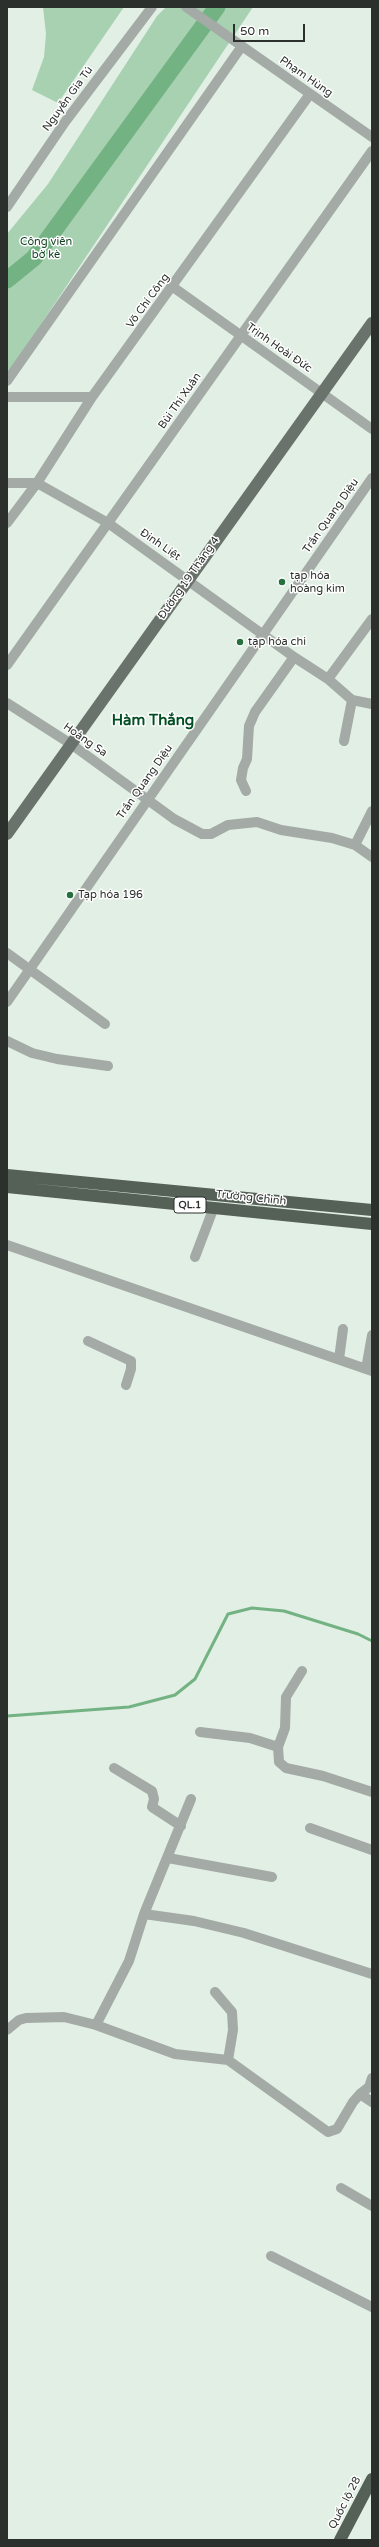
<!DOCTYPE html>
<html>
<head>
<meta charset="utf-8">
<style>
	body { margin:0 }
	#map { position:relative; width:379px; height:2547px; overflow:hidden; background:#e2efe4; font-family:"Varela Round",sans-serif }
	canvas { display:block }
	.frame { position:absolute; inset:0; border:8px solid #2b302c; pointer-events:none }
	.scale { position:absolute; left:233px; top:24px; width:72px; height:18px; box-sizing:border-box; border:2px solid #2b302c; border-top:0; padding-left:5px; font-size:12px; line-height:14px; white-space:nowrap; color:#2b302c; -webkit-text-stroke:3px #fff; paint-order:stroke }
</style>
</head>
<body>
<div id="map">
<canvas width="379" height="2547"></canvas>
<div class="frame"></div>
<div class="scale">50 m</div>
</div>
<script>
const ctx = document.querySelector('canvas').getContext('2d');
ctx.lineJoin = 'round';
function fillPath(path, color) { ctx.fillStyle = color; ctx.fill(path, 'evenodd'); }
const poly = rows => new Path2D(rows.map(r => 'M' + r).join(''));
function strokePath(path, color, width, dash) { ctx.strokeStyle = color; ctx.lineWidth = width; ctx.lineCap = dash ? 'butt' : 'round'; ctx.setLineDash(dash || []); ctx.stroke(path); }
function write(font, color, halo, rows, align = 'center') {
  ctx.font = font + ' "Varela Round",sans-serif'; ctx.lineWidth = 3; ctx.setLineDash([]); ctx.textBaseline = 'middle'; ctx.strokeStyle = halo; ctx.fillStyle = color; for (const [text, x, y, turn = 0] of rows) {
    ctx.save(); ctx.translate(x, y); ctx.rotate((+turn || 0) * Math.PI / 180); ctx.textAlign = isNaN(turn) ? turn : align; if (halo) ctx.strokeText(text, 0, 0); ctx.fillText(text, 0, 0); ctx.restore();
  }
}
const green = poly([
	[43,7,124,7,58,103,32,90,44,57,46,34],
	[166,7,253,7,7,375,7,234,48,184,157,16]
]);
const stream = poly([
	[7,1716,129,1707,175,1695,195,1679,228,1614,252,1608,284,1611,358,1634,372,1641]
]);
const river = poly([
	[7,280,34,258,217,7]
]);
const street = poly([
	[186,7,372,137],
	[7,207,65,122,152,7],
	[173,287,372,429],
	[7,381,242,46],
	[7,397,92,397],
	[7,483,37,483,108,523,294,657,328,679,352,700,344,741],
	[7,523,37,483,92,397,310,94],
	[7,665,372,151],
	[328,679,372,619],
	[352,700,372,704],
	[7,703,71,744,174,819,202,834,211,834,228,825,257,822,281,830,332,838,355,845,372,857],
	[246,791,241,780,243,768,247,759,249,726,255,712,294,657],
	[355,845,372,811],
	[7,953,105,1024],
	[7,1002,372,478],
	[7,1041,32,1053,57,1059,108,1066],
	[7,1245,372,1371],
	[195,1257,214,1207],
	[88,1341,131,1361,131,1369,126,1385],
	[339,1359,343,1329],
	[366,1369,372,1335],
	[302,1671,286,1697,285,1728,278,1747,279,1762,286,1768,323,1776,372,1792],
	[200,1732,250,1738,278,1747],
	[114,1768,152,1791,154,1799,152,1807,181,1826],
	[310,1828,372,1850],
	[168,1858,272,1877],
	[144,1914,194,1921,244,1933,372,1974],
	[215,1992,232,2012,233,2030,228,2060],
	[96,2025,129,1961,144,1914,191,1799],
	[7,2030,19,2020,26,2018,64,2017,96,2025,175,2054,228,2060,328,2132,337,2129,353,2102,360,2094,372,2102],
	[360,2094,369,2087,372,2078],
	[341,2188,372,2206],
	[271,2256,372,2307]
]);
const primary = poly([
	[7,834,372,323]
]);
const highway = poly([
	[7,1175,372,1210],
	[7,1187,372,1224],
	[340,2540,372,2479]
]);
const markers = [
	[282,582,4,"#26703e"],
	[240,642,4,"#26703e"],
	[70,895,4,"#26703e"]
];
const shields = [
	[190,1205,32]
];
const shieldNames = [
	["QL.1",190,1205]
];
const streetNames = [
	["Phạm Hùng",306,77,35],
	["Nguyễn Gia Tú",68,99,-54],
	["Võ Chí Công",148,301,-54],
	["Trịnh Hoài Đức",279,348,35],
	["Bùi Thị Xuân",180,401,-55],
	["Trần Quang Diệu",331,516,-55],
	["Đinh Liệt",160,545,35],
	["Đường 19 Tháng 4",189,578,-55],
	["Hoàng Sa",85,740,35],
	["Trần Quang Diệu",145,782,-55],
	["Trường Chinh",251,1198,6],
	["Quốc lộ 28",345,2503,-63]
];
const parkNames = [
	["Công viên",46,242],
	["bờ kè",46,255]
];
const poiNames = [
	["tạp hóa",290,576],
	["hoàng kim",290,589],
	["tạp hóa chi",248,642],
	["Tạp hóa 196",78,895]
];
const districtNames = [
	["Hàm Thắng",153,721]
];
fillPath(green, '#a8d1b1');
strokePath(stream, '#73b282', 3);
strokePath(river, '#73b282', 17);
strokePath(street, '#a4aaa5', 10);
strokePath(primary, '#6a736b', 12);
strokePath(highway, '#556057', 12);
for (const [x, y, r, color] of markers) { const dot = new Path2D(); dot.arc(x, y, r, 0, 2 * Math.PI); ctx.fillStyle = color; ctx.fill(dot); strokePath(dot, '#fff', 1.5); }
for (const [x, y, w] of shields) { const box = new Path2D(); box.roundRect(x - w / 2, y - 8, w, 16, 3); ctx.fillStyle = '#fff'; ctx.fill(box); strokePath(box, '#2b302c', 1); }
write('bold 10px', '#2b302c', null, shieldNames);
write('11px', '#2b302c', '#fff', streetNames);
write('11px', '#0e3e1f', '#fff', parkNames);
write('11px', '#2b302c', '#fff', poiNames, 'left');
write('bold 15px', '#004e22', '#fff', districtNames);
</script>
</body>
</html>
